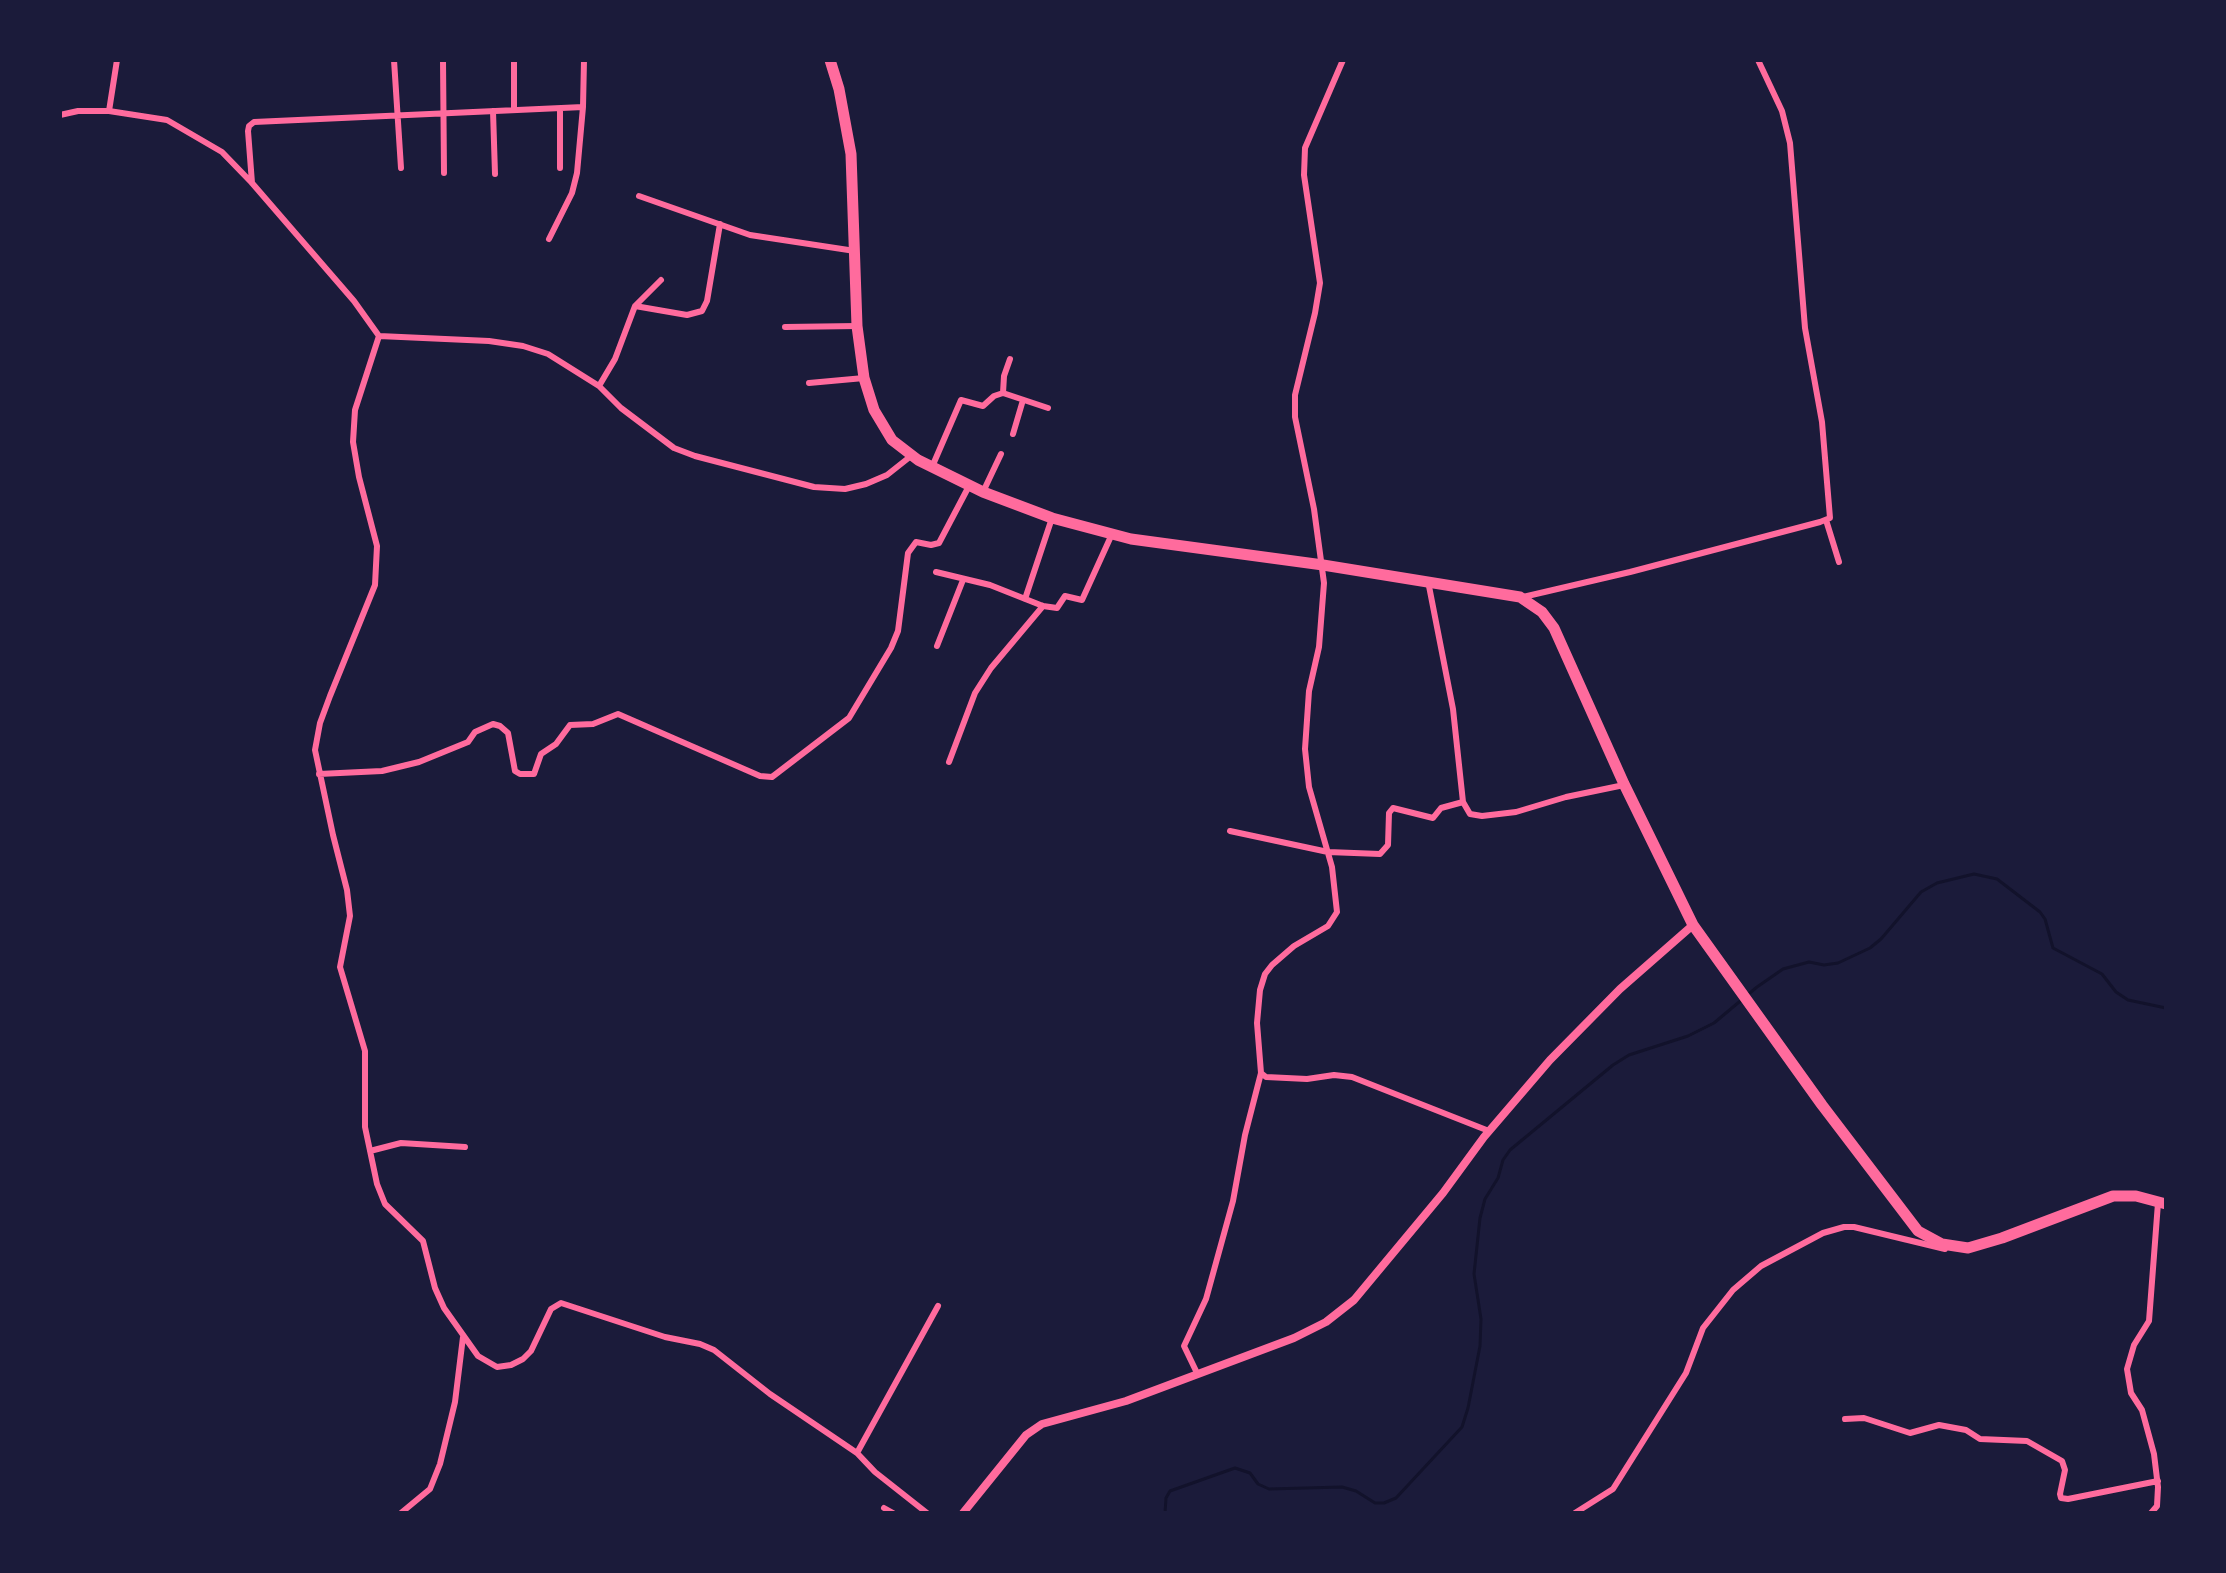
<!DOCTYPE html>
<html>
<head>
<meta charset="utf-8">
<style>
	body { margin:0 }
	#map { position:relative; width:2226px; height:1573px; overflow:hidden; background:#1b1b3a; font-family:"Asap Condensed",sans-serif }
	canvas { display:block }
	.frame { position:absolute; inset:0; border:62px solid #1b1b3a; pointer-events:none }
</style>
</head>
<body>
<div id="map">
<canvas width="2226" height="1573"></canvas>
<div class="frame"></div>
</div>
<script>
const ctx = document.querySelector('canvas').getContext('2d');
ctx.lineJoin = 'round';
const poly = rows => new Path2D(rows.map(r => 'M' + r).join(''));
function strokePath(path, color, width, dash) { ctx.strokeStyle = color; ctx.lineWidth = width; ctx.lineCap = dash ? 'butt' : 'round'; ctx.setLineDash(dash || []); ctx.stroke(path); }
const stream = poly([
	[1165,1513,1166,1498,1170,1491,1235,1468,1250,1473,1258,1484,1269,1489,1342,1487,1356,1491,1375,1503,1384,1503,1396,1498,1462,1427,1468,1408,1480,1346,1481,1319,1474,1274,1480,1218,1485,1199,1498,1178,1503,1160,1510,1150,1613,1065,1629,1055,1688,1036,1714,1023,1757,987,1783,969,1809,962,1824,965,1838,963,1870,948,1881,939,1921,892,1937,883,1974,874,1997,879,2040,912,2045,919,2053,948,2102,974,2116,992,2128,1000,2166,1008]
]);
const minor = poly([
	[394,60,401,168],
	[443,60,444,173],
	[514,60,514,110],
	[109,111,167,120,222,152,252,183,354,301,379,336],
	[493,111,495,174],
	[60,115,78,111,109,111,117,60],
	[560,168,560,110],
	[252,183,248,131,249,126,254,122,583,107,584,60],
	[639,196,750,235,855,251],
	[549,239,572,193,577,173,583,107],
	[635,306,687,315,702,311,707,301,720,224],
	[785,327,857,326],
	[809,383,864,378],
	[599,386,615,359,635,306,661,280],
	[1003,393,1004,376,1010,359],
	[1013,434,1023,400],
	[911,456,887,475,866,484,845,489,814,487,695,456,674,448,621,408,599,386,548,354,523,346,489,341,379,336,355,410,353,442,359,477,377,546,375,585,330,696,320,723,315,750,333,835,347,890,350,916,340,967,365,1051,365,1127,377,1184,385,1204,423,1241,435,1288,444,1308,478,1356,497,1367,511,1365,523,1359,531,1351,551,1309,561,1303,665,1337,700,1344,714,1350,770,1394,857,1453,875,1472,927,1513],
	[932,467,961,400,983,406,994,396,1003,393,1048,408],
	[983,492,1001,454],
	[1826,520,1839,562],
	[936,572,990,585,1043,606,1057,608,1065,596,1082,600,1112,534],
	[1428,581,1453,709,1463,802,1470,814,1482,816,1516,812,1566,797,1624,785],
	[1523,597,1630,572,1820,522,1830,518,1822,422,1805,328,1790,143,1782,111,1758,60],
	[1025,599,1052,518],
	[937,646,963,580],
	[949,762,975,693,991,668,1043,606],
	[319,774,382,771,419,762,468,742,475,732,493,724,500,726,508,733,515,771,520,774,534,774,541,754,556,744,570,725,593,724,618,714,760,776,772,777,849,718,891,648,898,631,908,553,916,542,931,545,939,543,969,486],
	[1230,831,1328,852,1380,854,1388,845,1389,813,1393,808,1433,818,1441,808,1463,802],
	[1261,1073,1266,1077,1307,1079,1334,1075,1352,1077,1489,1131],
	[370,1151,401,1143,465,1147],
	[1197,1373,1184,1346,1206,1299,1233,1201,1245,1135,1261,1073,1257,1023,1260,990,1265,974,1272,965,1294,946,1328,926,1337,912,1332,867,1309,787,1305,749,1309,691,1319,647,1324,583,1314,509,1295,417,1295,395,1315,313,1320,283,1304,175,1305,148,1343,60],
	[1845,1419,1864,1418,1910,1433,1939,1425,1966,1430,1980,1439,2027,1441,2062,1461,2065,1470,2060,1494,2061,1498,2068,1499,2158,1481],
	[857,1453,938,1306],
	[884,1508,893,1513],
	[401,1513,430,1489,440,1464,455,1402,463,1337],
	[1575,1513,1613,1489,1686,1373,1703,1328,1733,1290,1761,1266,1823,1233,1844,1227,1854,1227,1945,1249],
	[2151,1513,2157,1506,2158,1487,2154,1454,2142,1410,2131,1393,2127,1369,2134,1345,2149,1321,2158,1203]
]);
const tertiary = poly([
	[963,1513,1026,1435,1042,1424,1126,1401,1294,1338,1326,1322,1354,1300,1443,1193,1484,1137,1550,1060,1620,989,1693,925]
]);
const trunk = poly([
	[830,60,839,89,851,154,857,326,864,378,874,410,892,440,918,460,983,492,1052,518,1131,539,1323,565,1520,597,1542,612,1554,628,1624,784,1693,925,1822,1105,1918,1231,1942,1244,1968,1248,2002,1238,2113,1196,2136,1196,2166,1204]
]);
strokePath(stream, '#12122b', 3);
strokePath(minor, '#ff6b9d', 6);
strokePath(tertiary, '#ff6b9d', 8);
strokePath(trunk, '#ff6b9d', 11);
</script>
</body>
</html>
